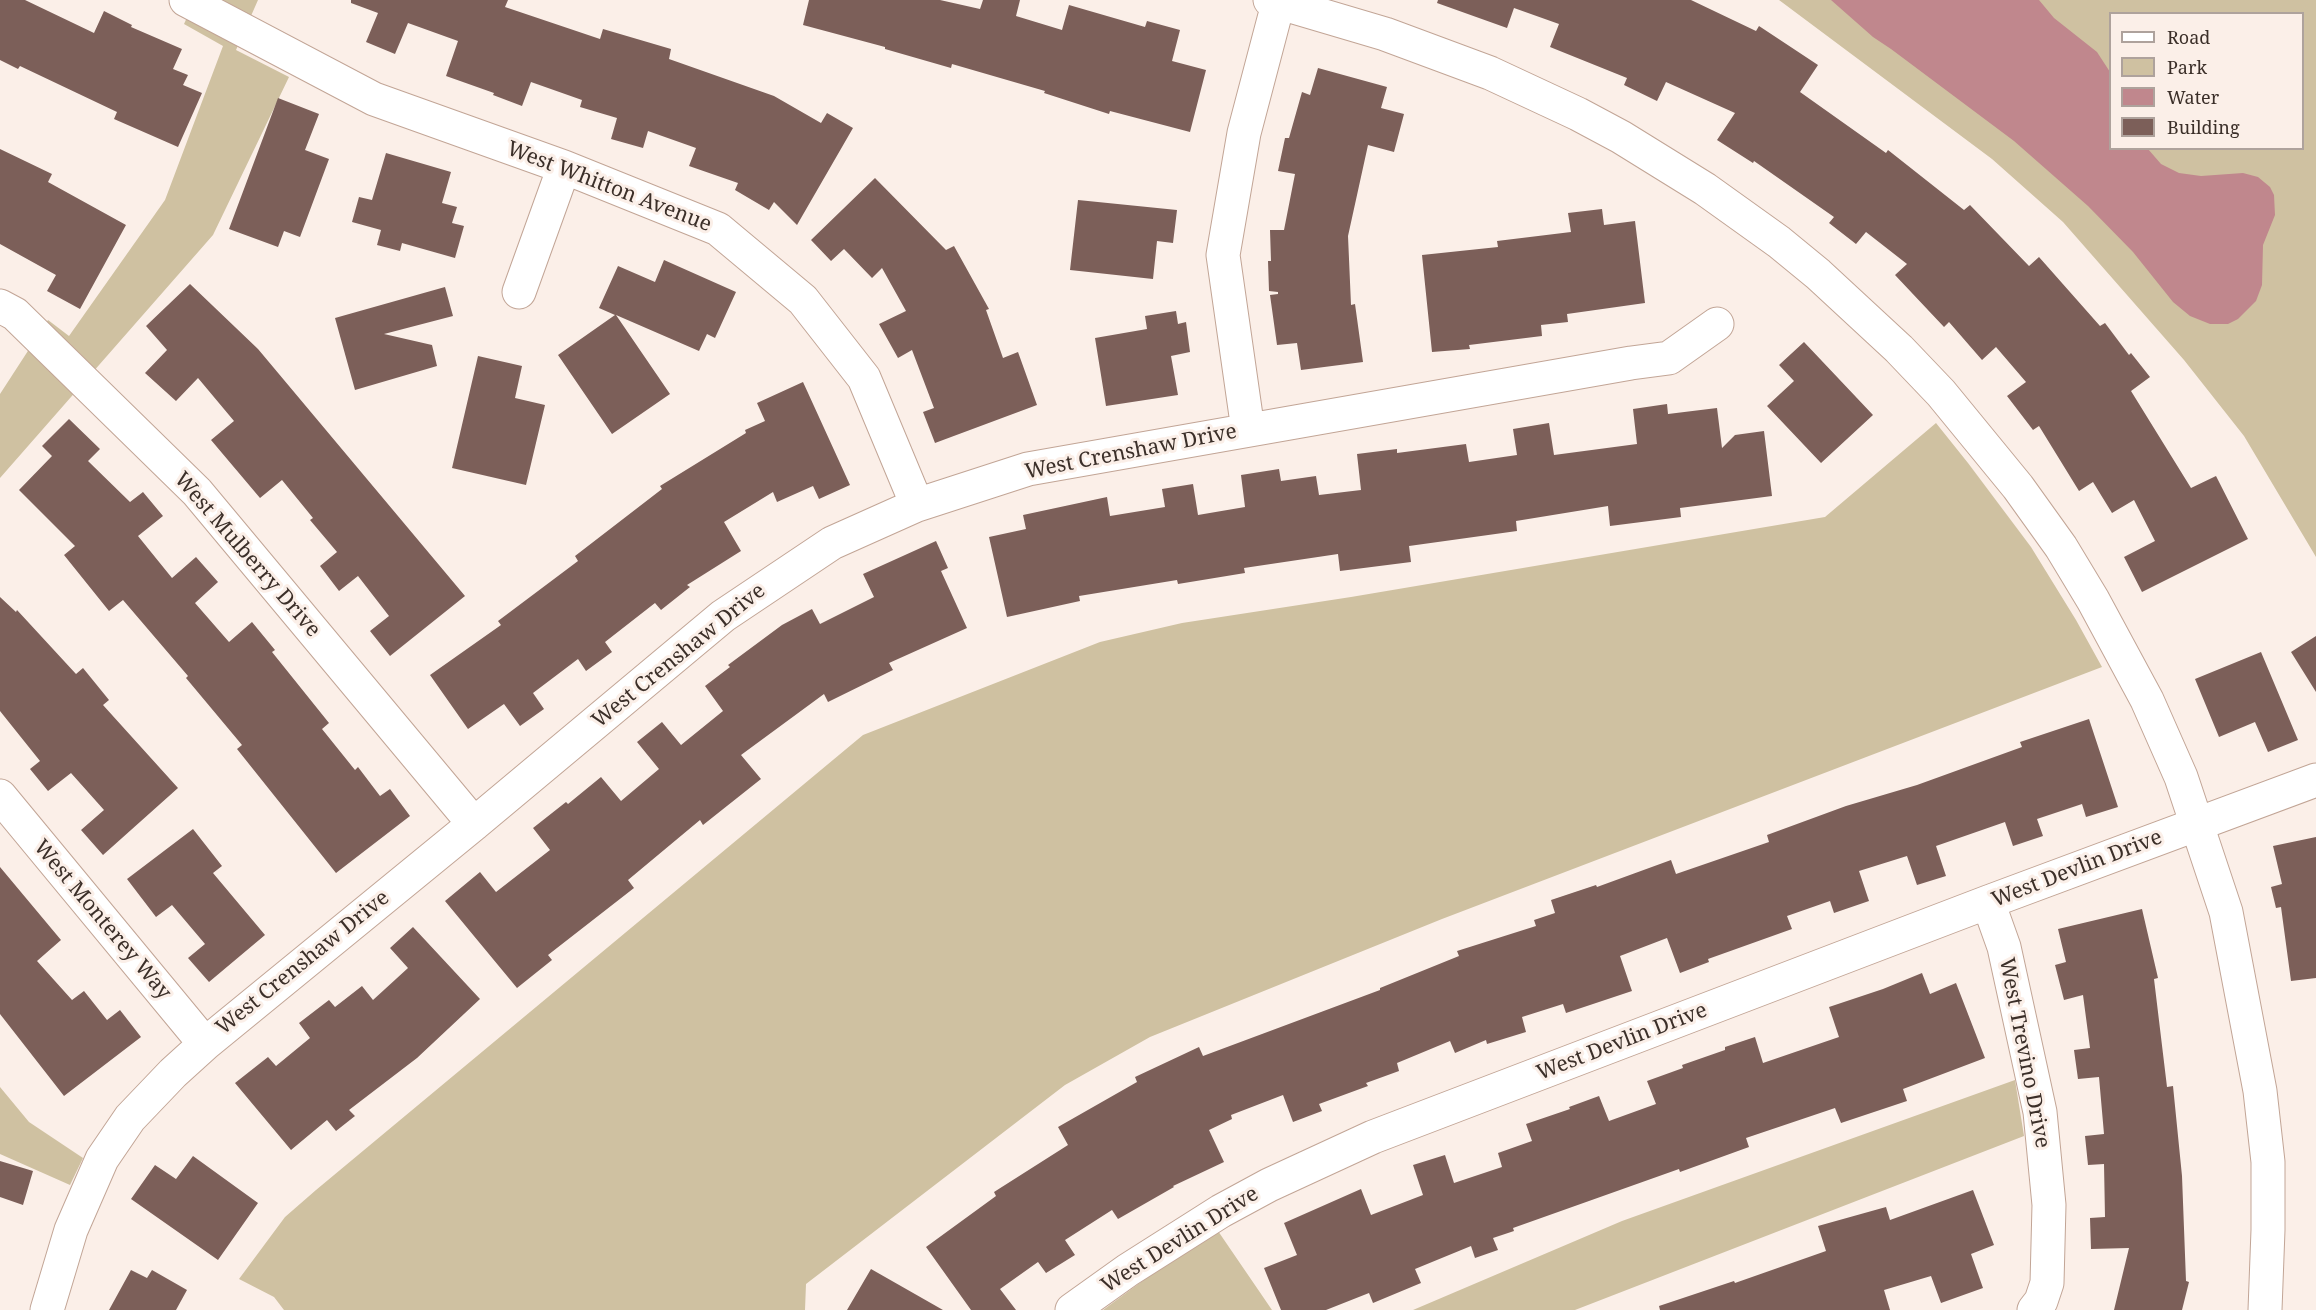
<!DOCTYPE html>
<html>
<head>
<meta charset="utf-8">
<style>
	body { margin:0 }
	#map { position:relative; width:2316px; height:1310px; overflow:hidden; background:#fbefe8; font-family:"Noto Serif",serif }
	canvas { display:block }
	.legend { position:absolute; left:2109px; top:12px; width:195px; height:138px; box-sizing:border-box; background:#fbefe8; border:2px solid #aea29c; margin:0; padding:8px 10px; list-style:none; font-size:18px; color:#3b2f29 }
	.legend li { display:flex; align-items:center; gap:12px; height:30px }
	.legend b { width:30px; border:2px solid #aea29c }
</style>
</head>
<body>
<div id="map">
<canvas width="2316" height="1310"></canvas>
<ul class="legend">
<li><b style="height:8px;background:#fff"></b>Road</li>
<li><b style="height:16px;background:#cfc1a1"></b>Park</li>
<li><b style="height:16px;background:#c0878d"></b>Water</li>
<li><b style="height:16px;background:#7c5f59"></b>Building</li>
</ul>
</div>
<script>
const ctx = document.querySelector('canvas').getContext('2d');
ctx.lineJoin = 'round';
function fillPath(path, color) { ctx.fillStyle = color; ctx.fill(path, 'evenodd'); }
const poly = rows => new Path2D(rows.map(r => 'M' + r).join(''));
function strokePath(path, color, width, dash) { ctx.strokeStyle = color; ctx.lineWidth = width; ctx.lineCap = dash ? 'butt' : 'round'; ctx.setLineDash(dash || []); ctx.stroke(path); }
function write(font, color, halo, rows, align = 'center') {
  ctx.font = font + ' "Noto Serif",serif'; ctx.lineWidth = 6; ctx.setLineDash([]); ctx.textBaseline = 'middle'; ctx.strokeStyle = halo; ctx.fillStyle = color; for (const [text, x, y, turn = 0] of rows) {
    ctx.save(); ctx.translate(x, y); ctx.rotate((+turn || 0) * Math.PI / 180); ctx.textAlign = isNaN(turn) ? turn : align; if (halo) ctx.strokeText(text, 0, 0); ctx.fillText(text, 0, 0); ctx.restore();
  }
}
const green = poly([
	[195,0,258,0,236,50,289,77,213,235,0,478,0,394,48,320,69,336,165,200,223,46,184,24],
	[1779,0,2316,0,2316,557,2244,436,2184,360,2063,222,1992,159],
	[2110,14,2302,14,2302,148,2110,148],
	[1936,423,1968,463,2031,547,2076,620,2102,667,1442,919,1150,1037,1065,1085,806,1284,805,1310,284,1310,274,1297,239,1279,285,1217,316,1190,863,735,1100,642,1182,623,1351,597,1825,517],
	[2015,1080,2024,1136,1575,1310,1413,1310,1622,1221],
	[0,1087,29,1122,83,1158,70,1185,0,1154],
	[1218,1231,1272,1310,1103,1310,1171,1260]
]);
const water = poly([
	[1831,0,2039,0,2054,18,2097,52,2110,72,2110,148,2148,149,2161,164,2179,173,2201,176,2243,173,2258,177,2270,187,2274,195,2275,215,2263,245,2262,285,2256,301,2238,319,2228,324,2210,324,2190,316,2173,302,2133,252,2088,206,2014,141,1891,49,1873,37]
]);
const building = poly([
	[0,0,25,0,94,33,104,11,132,25,131,27,182,49,173,69,188,75,183,85,202,93,178,147,114,119,117,112,20,66,18,69,0,60],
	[351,0,508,0,505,7,600,39,603,29,671,49,669,59,774,96,821,123,827,113,853,128,797,225,774,202,769,210,735,190,738,183,689,166,696,148,648,131,643,148,611,139,617,118,580,107,582,100,531,82,522,106,493,95,494,93,446,76,458,41,408,23,395,54,366,42,378,13,351,3],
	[809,0,940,0,980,9,983,0,1020,0,1016,16,1062,30,1069,5,1145,27,1147,21,1180,30,1172,61,1206,70,1190,132,1110,111,1109,114,1044,93,1045,91,952,64,951,68,885,49,885,47,803,25],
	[1438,0,1691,0,1756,31,1759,26,1818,65,1800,92,1886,153,1888,150,1964,210,1970,205,2029,266,2039,257,2100,326,2105,323,2129,355,2131,353,2150,377,2131,391,2191,488,2216,476,2248,539,2142,592,2124,557,2155,541,2134,500,2112,513,2093,482,2079,491,2039,426,2033,430,2007,396,2026,382,1996,347,1982,360,1949,322,1944,327,1895,275,1907,264,1866,232,1856,244,1829,223,1834,217,1754,161,1753,163,1717,140,1735,113,1666,82,1657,101,1624,85,1627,78,1550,47,1559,24,1514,8,1507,28,1437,3],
	[1318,68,1387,87,1381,108,1404,114,1394,152,1368,145,1348,236,1351,305,1355,304,1363,362,1301,370,1297,343,1277,345,1270,295,1278,294,1278,292,1269,291,1268,261,1271,261,1270,230,1284,230,1295,174,1278,171,1285,138,1289,138,1302,92,1310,95],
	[278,98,319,114,305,150,329,159,300,237,284,231,278,247,229,229],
	[0,149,52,174,48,182,126,225,80,309,47,291,56,275,0,244],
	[386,153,451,172,442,203,457,207,452,223,464,226,455,258,402,243,400,251,377,245,381,230,352,222,359,197,372,200],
	[875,178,946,250,954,246,989,309,986,310,1003,358,1018,352,1037,405,935,443,923,412,934,408,912,350,898,358,879,324,906,311,882,268,872,278,844,249,831,261,811,240],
	[1078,200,1177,210,1173,243,1157,241,1153,279,1070,270],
	[1602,209,1604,225,1635,221,1645,303,1567,314,1568,322,1541,325,1542,336,1469,345,1470,349,1432,352,1422,255,1498,247,1497,241,1571,232,1568,213],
	[664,260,736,292,715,338,707,334,699,351,616,315,670,394,612,434,558,355,615,315,599,308,618,266,655,282],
	[190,284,258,349,465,596,390,656,370,631,389,616,358,576,339,591,320,566,337,552,310,520,313,518,282,480,260,498,211,440,234,421,198,378,176,401,145,373,167,350,146,326],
	[445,287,453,316,384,334,432,345,437,366,355,390,335,318],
	[1176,311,1178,324,1186,322,1190,352,1171,356,1178,395,1106,406,1095,338,1147,329,1145,316],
	[1804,342,1873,415,1821,463,1767,406,1794,381,1779,365],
	[478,356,522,366,515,398,545,405,526,485,452,468],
	[803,382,850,485,819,499,813,486,777,502,773,492,724,522,741,551,687,585,690,587,661,610,655,603,605,642,612,652,586,671,578,659,533,693,544,709,520,726,504,704,468,729,430,675,501,625,498,621,578,561,575,556,662,489,660,486,746,433,745,430,765,421,757,403],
	[1667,404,1668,414,1717,408,1722,448,1735,435,1764,431,1772,496,1680,508,1681,517,1610,526,1608,506,1516,521,1517,531,1409,546,1411,562,1340,571,1338,554,1244,568,1245,573,1178,584,1177,580,1079,596,1080,601,1007,617,989,537,1026,529,1023,515,1107,497,1110,516,1165,507,1162,489,1193,484,1198,515,1245,507,1241,475,1279,469,1281,481,1316,476,1319,495,1361,490,1357,454,1397,449,1397,453,1466,444,1469,462,1517,455,1513,429,1549,423,1554,455,1637,444,1633,409],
	[69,419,100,449,88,461,130,502,143,492,163,516,138,536,172,578,196,557,218,582,195,603,229,642,252,622,275,650,272,652,329,723,322,729,355,770,358,767,380,796,390,789,410,816,336,873,237,749,242,745,186,678,188,676,123,600,109,611,64,555,75,546,19,490,52,456,42,446],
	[936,541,948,568,941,571,967,628,889,663,893,670,828,702,824,694,741,755,761,779,703,825,700,820,628,880,634,888,548,955,552,960,517,988,445,901,480,872,496,892,550,850,533,828,566,802,568,804,601,777,621,801,659,769,637,742,662,722,681,745,723,711,705,686,730,667,728,665,782,625,812,609,820,624,874,597,863,574],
	[0,597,16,612,17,610,76,674,83,668,109,700,103,705,178,788,103,855,81,830,104,810,71,773,48,791,30,769,40,761,0,711],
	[2316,636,2316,692,2291,652],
	[2261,652,2298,740,2268,752,2255,722,2219,737,2195,679],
	[2089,719,2118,807,2086,817,2082,804,2037,819,2043,836,2013,846,2005,822,1936,846,1946,876,1917,885,1907,856,1859,871,1869,901,1834,913,1830,901,1787,916,1792,929,1708,959,1709,962,1680,973,1667,938,1620,956,1632,991,1566,1013,1563,1004,1522,1017,1526,1032,1487,1044,1486,1040,1455,1053,1450,1041,1397,1063,1399,1071,1366,1083,1368,1086,1319,1104,1322,1111,1293,1122,1283,1095,1231,1115,1232,1119,1209,1130,1224,1162,1173,1186,1174,1187,1118,1219,1112,1210,1065,1240,1075,1255,1046,1273,1038,1262,1000,1289,1016,1310,971,1310,926,1247,996,1196,994,1192,1068,1145,1058,1127,1137,1082,1135,1077,1199,1047,1203,1056,1380,990,1380,988,1459,956,1457,951,1536,926,1534,920,1555,913,1551,900,1596,885,1597,887,1671,860,1676,874,1769,842,1767,835,1846,806,1917,785,2022,747,2020,742],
	[193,829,222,866,213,873,265,935,209,982,188,958,205,944,172,905,156,917,127,879],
	[2316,837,2316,978,2291,981,2281,907,2276,908,2271,887,2282,884,2273,846],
	[0,867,61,940,37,961,72,1000,84,991,107,1020,120,1010,141,1037,64,1096,0,1014],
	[2142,909,2158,978,2154,979,2167,1087,2173,1086,2182,1176,2186,1281,2189,1282,2182,1310,2114,1310,2129,1248,2091,1249,2090,1218,2105,1217,2104,1164,2088,1165,2085,1136,2104,1134,2099,1077,2078,1079,2074,1050,2090,1048,2083,995,2064,1000,2055,965,2066,962,2058,929],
	[413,927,480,999,417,1058,349,1110,355,1116,336,1131,327,1120,291,1150,235,1083,268,1057,276,1066,310,1038,299,1023,329,1000,335,1007,362,986,373,1000,408,968,390,948],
	[1922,973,1930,994,1956,983,1985,1058,1903,1089,1907,1101,1841,1123,1835,1108,1746,1138,1749,1147,1680,1172,1679,1169,1513,1228,1514,1231,1493,1238,1498,1250,1475,1258,1471,1246,1415,1269,1421,1283,1373,1303,1369,1293,1326,1310,1281,1310,1264,1268,1297,1255,1284,1223,1361,1189,1371,1215,1423,1195,1413,1165,1445,1155,1454,1183,1502,1167,1498,1153,1532,1141,1526,1124,1570,1109,1569,1107,1599,1096,1609,1121,1656,1104,1647,1081,1683,1068,1682,1065,1725,1050,1725,1047,1755,1037,1763,1063,1839,1037,1829,1007,1883,989],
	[193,1156,258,1203,218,1260,131,1199,155,1165,176,1179],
	[0,1161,33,1171,23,1205,0,1197],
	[1973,1190,1994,1245,1971,1254,1983,1288,1941,1303,1931,1276,1884,1290,1890,1310,1660,1310,1659,1306,1734,1281,1735,1283,1826,1251,1818,1226,1886,1207,1890,1220],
	[871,1269,943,1310,847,1310],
	[131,1270,147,1278,152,1270,187,1290,176,1310,109,1310]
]);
const minor = poly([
	[186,0,374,99,564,167,718,229,803,300,864,378,917,505],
	[1270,0,1385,34,1490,73,1578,114,1621,137,1705,189,1779,242,1818,274,1899,349,1941,393,2018,487,2061,547,2093,600,2147,700,2181,777,2226,912,2260,1091,2268,1162,2268,1230,2265,1310],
	[519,292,564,167],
	[0,306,15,314,197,492,474,824],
	[1248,430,1223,255,1244,133,1279,0],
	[0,796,205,1044],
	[1988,902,2004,947,2040,1112,2049,1205,2047,1283,2041,1301,2034,1310],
	[47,1310,71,1230,102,1159,130,1118,173,1073,205,1044,474,824,723,616,832,543,917,505,1028,469,1631,363,1669,358,1717,324],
	[1072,1310,1128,1270,1221,1211,1269,1185,1373,1137,1988,902,2316,780]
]);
const streetNames = [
	["West Whitton Avenue",609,187,21],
	["West Crenshaw Drive",1131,452,-11],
	["West Mulberry Drive",247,555,49],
	["West Crenshaw Drive",679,656,-39],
	["West Devlin Drive",2077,869,-21],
	["West Monterey Way",102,920,50],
	["West Crenshaw Drive",303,963,-39],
	["West Devlin Drive",1622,1042,-21],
	["West Trevino Drive",2024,1053,79],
	["West Devlin Drive",1180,1240,-32]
];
fillPath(green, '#cfc1a1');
fillPath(water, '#c0878d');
fillPath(building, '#7c5f59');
strokePath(minor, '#c2a596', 35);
strokePath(minor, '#fff', 33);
write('21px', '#3b2f29', '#fbefe8', streetNames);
</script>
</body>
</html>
